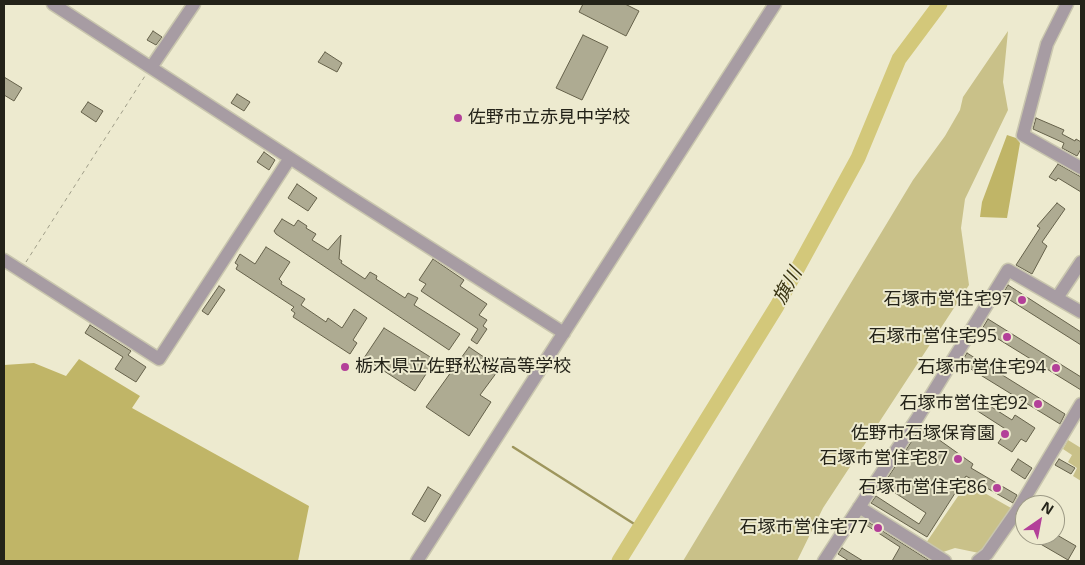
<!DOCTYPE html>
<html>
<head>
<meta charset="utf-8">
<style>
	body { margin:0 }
	#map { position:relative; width:1085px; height:565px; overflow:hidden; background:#edeacf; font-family:"Open Sans",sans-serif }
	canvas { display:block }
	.frame { position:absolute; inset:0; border:5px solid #242319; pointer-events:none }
	.north { position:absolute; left:1015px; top:495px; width:50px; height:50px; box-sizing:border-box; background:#edeacf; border:1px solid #9d9a86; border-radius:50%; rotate:33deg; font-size:14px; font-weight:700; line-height:20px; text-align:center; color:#242319 }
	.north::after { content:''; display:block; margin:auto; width:18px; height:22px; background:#b34099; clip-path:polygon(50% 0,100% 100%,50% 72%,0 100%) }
</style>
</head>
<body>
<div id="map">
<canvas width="1085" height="565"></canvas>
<div class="frame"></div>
<div class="north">N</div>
</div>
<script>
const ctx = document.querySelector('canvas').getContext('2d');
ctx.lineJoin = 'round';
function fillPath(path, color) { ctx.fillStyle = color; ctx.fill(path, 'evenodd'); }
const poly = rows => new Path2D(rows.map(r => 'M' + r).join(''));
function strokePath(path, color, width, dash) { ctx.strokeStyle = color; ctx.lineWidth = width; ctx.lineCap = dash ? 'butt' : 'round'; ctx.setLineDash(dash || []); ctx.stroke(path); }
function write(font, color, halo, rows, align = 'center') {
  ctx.font = font + ' "Open Sans","Noto Sans JP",sans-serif'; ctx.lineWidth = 4; ctx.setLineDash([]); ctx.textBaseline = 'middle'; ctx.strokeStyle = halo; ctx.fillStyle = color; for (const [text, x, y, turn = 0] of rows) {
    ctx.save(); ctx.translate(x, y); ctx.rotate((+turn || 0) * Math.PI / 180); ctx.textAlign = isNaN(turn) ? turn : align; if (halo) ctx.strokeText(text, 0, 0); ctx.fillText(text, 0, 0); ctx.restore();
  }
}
const green = poly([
	[1008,31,1003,82,1008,110,965,199,961,228,969,285,823,508,797,561,683,561,913,180,945,136,960,110,963,97],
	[1068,440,1081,448,1081,481,1073,476,1077,468,1068,462,1072,455,1063,449],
	[967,483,1011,508,983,551,979,553,955,548,943,552,926,543]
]);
const forest = poly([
	[1007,135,1016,138,1020,143,1007,218,980,217,982,202],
	[79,359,140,396,132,408,309,506,298,561,4,561,4,365,34,363,66,376]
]);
const stream = poly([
	[513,447,639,527]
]);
const river = poly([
	[619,561,777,306,858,158,899,59,940,4]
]);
const building = poly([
	[583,4,625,4,639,11,626,36,579,12,583,4],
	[153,31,162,37,156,45,147,40,153,31],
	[583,35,608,47,582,100,556,88,583,35],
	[325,52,342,63,337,72,318,62,325,52],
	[4,77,22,88,14,101,4,95,4,77],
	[237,94,250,102,244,111,231,103,237,94],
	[88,102,103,111,96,122,81,112,88,102],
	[1036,118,1064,130,1062,134,1075,141,1076,139,1081,142,1081,149,1077,156,1062,148,1064,143,1033,129,1036,118],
	[264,152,275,160,269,170,257,162,264,152],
	[1058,164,1081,177,1081,192,1058,178,1056,181,1049,177,1058,164],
	[297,184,317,198,308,211,288,198,297,184],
	[1057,203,1065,209,1042,242,1047,246,1032,274,1016,265,1040,228,1037,226,1057,203],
	[282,219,294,226,298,220,307,226,306,228,316,234,312,240,328,250,341,235,339,259,342,261,341,263,365,279,370,272,377,276,376,279,405,298,408,293,418,298,414,305,460,334,449,350,276,234,274,231,282,219],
	[266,247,290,262,279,279,282,282,281,284,305,299,301,305,326,322,328,318,342,328,354,309,367,318,353,340,357,343,350,354,293,317,295,313,291,310,294,307,236,269,238,265,235,263,240,254,255,264,266,247],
	[433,259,464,280,460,286,487,304,479,315,487,320,483,326,487,329,477,344,471,340,478,329,421,291,426,284,419,280,433,259],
	[1008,285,1081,332,1081,345,1002,295,1008,285],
	[219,286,225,290,208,315,202,311,219,286],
	[988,319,1081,377,1081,390,982,329,988,319],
	[90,325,131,351,128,355,146,367,136,382,115,369,123,357,85,333,90,325],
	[384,328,435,360,415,391,364,358,384,328],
	[469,347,500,368,480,395,491,402,469,436,426,407,469,347],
	[967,353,1065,414,1060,424,961,363,967,353],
	[982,401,1012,420,1015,415,1035,428,1026,442,1021,439,1012,452,998,443,1007,430,976,410,982,401],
	[921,427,973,464,971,468,1017,495,1013,503,966,476,927,537,871,503,876,496,919,524,926,513,883,485,921,427],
	[1018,459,1032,468,1025,479,1011,470,1018,459],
	[1059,459,1075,468,1071,474,1055,465,1059,459],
	[428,487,441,495,425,522,412,514,428,487],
	[862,518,930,561,892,561,900,547,860,521,862,518],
	[1025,535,1057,535,1076,546,1068,560,1025,535],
	[842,548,863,561,849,561,838,554,842,548]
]);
const path = poly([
	[26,262,145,76]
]);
const minor = poly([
	[53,4,350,197,564,333],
	[1067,4,1047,44,1023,135,1081,168],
	[152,66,194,4],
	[4,260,159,359,290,158],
	[1057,298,1081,262],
	[859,507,945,561],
	[417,561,775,4],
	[824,561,918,417,1008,270,1081,312],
	[978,561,987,554,1017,511,1081,404]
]);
const markers = [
	[458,118,5,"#b34099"],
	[1022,300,5,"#b34099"],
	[1007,337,5,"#b34099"],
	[345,367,5,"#b34099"],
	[1056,368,5,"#b34099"],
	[1038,404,5,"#b34099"],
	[1005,434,5,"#b34099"],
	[958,459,5,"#b34099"],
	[997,488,5,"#b34099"],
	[878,528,5,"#b34099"]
];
const poiNames = [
	["佐野市立赤見中学校",468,118,"left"],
	["石塚市営住宅97",1012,300],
	["石塚市営住宅95",997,337],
	["栃木県立佐野松桜高等学校",355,367,"left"],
	["石塚市営住宅94",1046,368],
	["石塚市営住宅92",1028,404],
	["佐野市石塚保育園",995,434],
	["石塚市営住宅87",948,459],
	["石塚市営住宅86",987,488],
	["石塚市営住宅77",868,528]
];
const waterNames = [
	["旗川",788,286,-61]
];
fillPath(green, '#c9c189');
fillPath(forest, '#c0b567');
strokePath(stream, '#9e965d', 2.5);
strokePath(river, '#d3c87a', 15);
fillPath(building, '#aeab92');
strokePath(building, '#65614a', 1);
strokePath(minor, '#c9c6ae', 15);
strokePath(path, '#9f9d88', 1, [4, 4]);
strokePath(minor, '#a79ca3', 12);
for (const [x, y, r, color] of markers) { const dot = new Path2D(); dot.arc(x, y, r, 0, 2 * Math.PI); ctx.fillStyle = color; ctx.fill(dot); strokePath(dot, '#edeacf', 2); }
write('18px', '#242319', '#edeacf', poiNames, 'right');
write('italic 19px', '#36310f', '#edeacf', waterNames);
</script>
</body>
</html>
